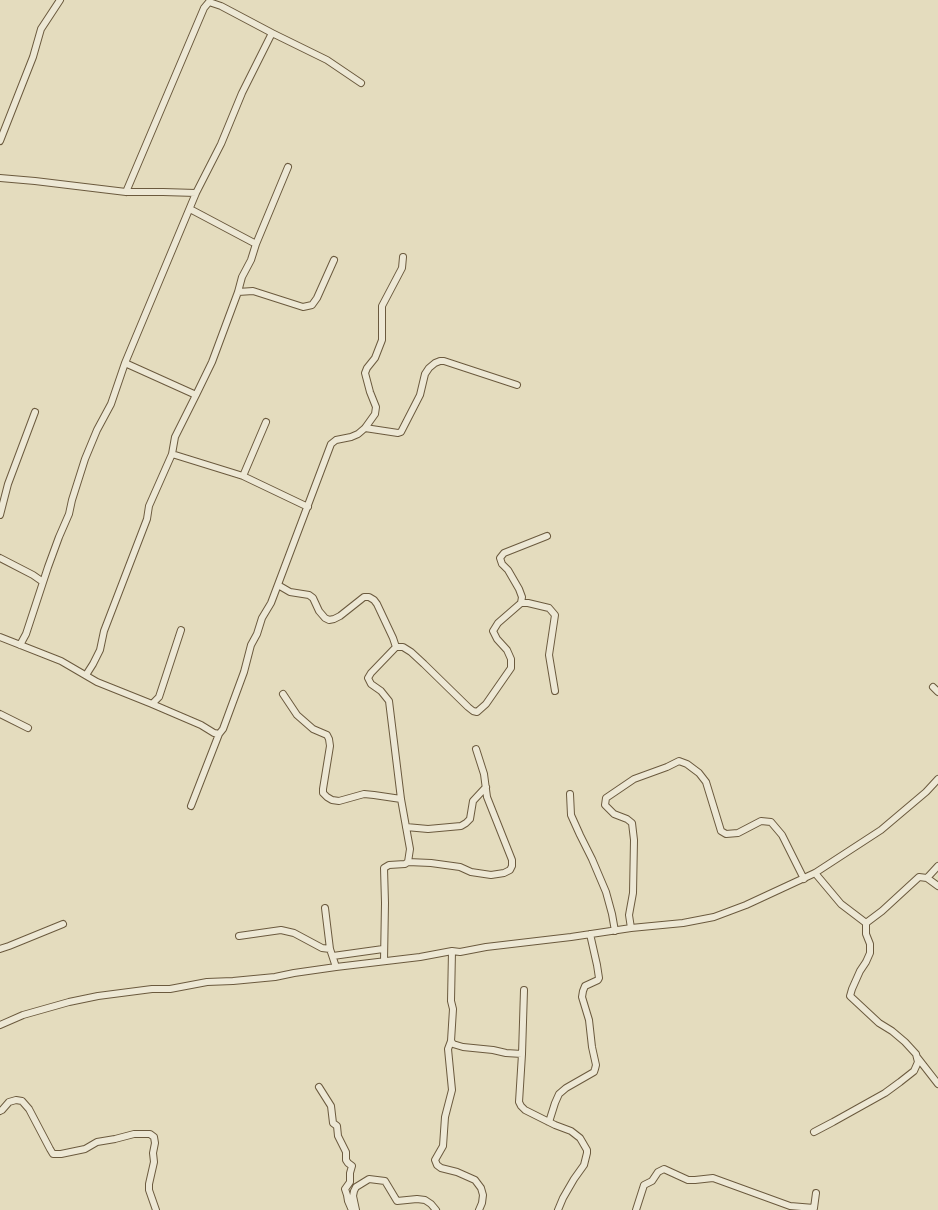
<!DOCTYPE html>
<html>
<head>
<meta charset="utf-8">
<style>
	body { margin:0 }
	canvas { display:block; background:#e4dcbe }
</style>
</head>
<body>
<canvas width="938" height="1210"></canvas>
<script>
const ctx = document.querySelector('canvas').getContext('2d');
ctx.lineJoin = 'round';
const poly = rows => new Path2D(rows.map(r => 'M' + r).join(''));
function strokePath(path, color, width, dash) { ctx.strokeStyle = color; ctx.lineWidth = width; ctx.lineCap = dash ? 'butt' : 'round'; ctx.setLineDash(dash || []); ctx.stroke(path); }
const minor = poly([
	[0,141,33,57,41,29,60,0],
	[0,178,35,181,126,192,163,192,196,193],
	[126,192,204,8,209,2,221,6,272,33],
	[190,209,256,244],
	[238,292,253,291,303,307,312,305,317,298,334,260],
	[125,363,196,395,212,362,238,292,242,277,251,260,256,244,288,167],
	[365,428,398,433,401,432,420,395,425,374,429,368,435,363,440,361,444,361,517,385],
	[172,454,243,476,308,507],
	[243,476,266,422],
	[0,515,8,484,35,412],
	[0,558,33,575,43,582],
	[278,585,290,592,309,595,313,598,319,611,325,618,329,620,334,619,340,616,364,597,369,597,374,600,377,604,393,638,396,647],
	[521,603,522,597,519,589,508,570,502,564,500,558,504,553,547,536],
	[0,637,61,661,97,682,152,704,201,725,214,733,219,734],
	[20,645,26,634,48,567,59,537,69,514,72,500,85,459,97,430,111,404,125,363,196,193,221,144,242,93,272,33,327,60,361,83],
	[86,675,93,664,100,650,104,631,147,519,149,506,172,454,175,437,196,395],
	[933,687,938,692],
	[283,694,297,715,313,729,327,735,329,739,330,746,323,789,323,793,327,797,332,800,339,801,364,794,374,795,401,799],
	[152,704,159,697,181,630],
	[0,714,28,728],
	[570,794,571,815,580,835,592,859,606,892,612,914,615,931],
	[191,806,219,734,223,729,244,672,251,645,257,634,262,618,271,603,331,444,336,440,351,437,358,434,365,428,375,414,376,407,370,392,365,373,367,368,375,358,382,340,382,306,402,268,403,257],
	[406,827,428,829,461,826,466,823,470,819,473,801,486,787],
	[408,862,431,863,460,867,471,872,491,875,504,873,510,870,512,866,512,860,487,797,484,774,476,749],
	[815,873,841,904,866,923,882,911,919,877,927,878,938,886],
	[927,878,938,866],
	[325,908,330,949,336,967],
	[631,928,629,915,633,893,634,840,632,823,627,819,614,814,605,805,606,798,634,779,667,767,679,761,687,764,699,773,706,782,721,831,726,834,738,833,761,821,771,822,782,835,804,879],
	[239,936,281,930,294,933,322,948,330,949],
	[0,949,9,946,63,924],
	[452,951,451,1001,453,1009,451,1041,453,1044,463,1047,493,1050,506,1053,522,1054],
	[333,956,383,949],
	[384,961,385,903,384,868,389,865,405,864,408,862,410,849,401,799,389,701,381,691,371,684,368,678,371,673,396,647,403,647,411,652,424,664,468,707,473,711,477,712,486,704,511,668,511,659,507,650,497,639,493,631,498,623,521,603,528,603,549,608,555,615,549,655,555,691],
	[524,990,522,1054,519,1102,521,1106,525,1110,555,1125,571,1131,580,1138,587,1150,587,1153,584,1165,574,1179,563,1198,558,1210],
	[0,1025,23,1015,69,1002,98,996,152,989,170,989,207,982,233,981,275,977,294,973,336,967,420,957,452,951,460,952,486,947,571,937,631,928,683,923,714,917,746,905,815,873,881,830,926,792,938,779],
	[451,1041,448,1049,452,1090,445,1117,443,1146,435,1160,437,1165,441,1168,457,1172,475,1180,481,1188,483,1195,482,1203,479,1210],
	[917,1057,938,1084],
	[319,1087,331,1106,333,1123,337,1126,338,1136,346,1152,346,1160,348,1163,352,1166,350,1173,350,1182,345,1189,347,1195,348,1201,351,1208,355,1210],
	[0,1111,2,1110,9,1102,16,1100,22,1101,29,1109,50,1149,53,1154,61,1154,85,1149,97,1142,115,1139,134,1134,150,1134,154,1137,155,1143,153,1153,154,1162,149,1184,149,1190,156,1210],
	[549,1122,555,1103,559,1094,566,1088,594,1072,595,1069,596,1065,592,1047,589,1020,582,997,583,991,585,986,598,980,599,978,597,965,590,934],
	[814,1132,833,1122,885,1093,900,1082,914,1071,918,1062,916,1054,905,1042,892,1031,879,1023,850,996,852,989,860,971,866,962,870,953,870,944,866,934,866,923],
	[356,1210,353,1196,354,1191,356,1187,369,1179,385,1181,397,1201,417,1199,425,1200,431,1204,436,1210],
	[636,1210,644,1185,652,1181,658,1172,664,1169,688,1180,695,1180,713,1178,790,1206,814,1208,816,1193]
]);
strokePath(minor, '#6b5a3e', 8);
strokePath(minor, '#ede8d5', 6);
</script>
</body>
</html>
